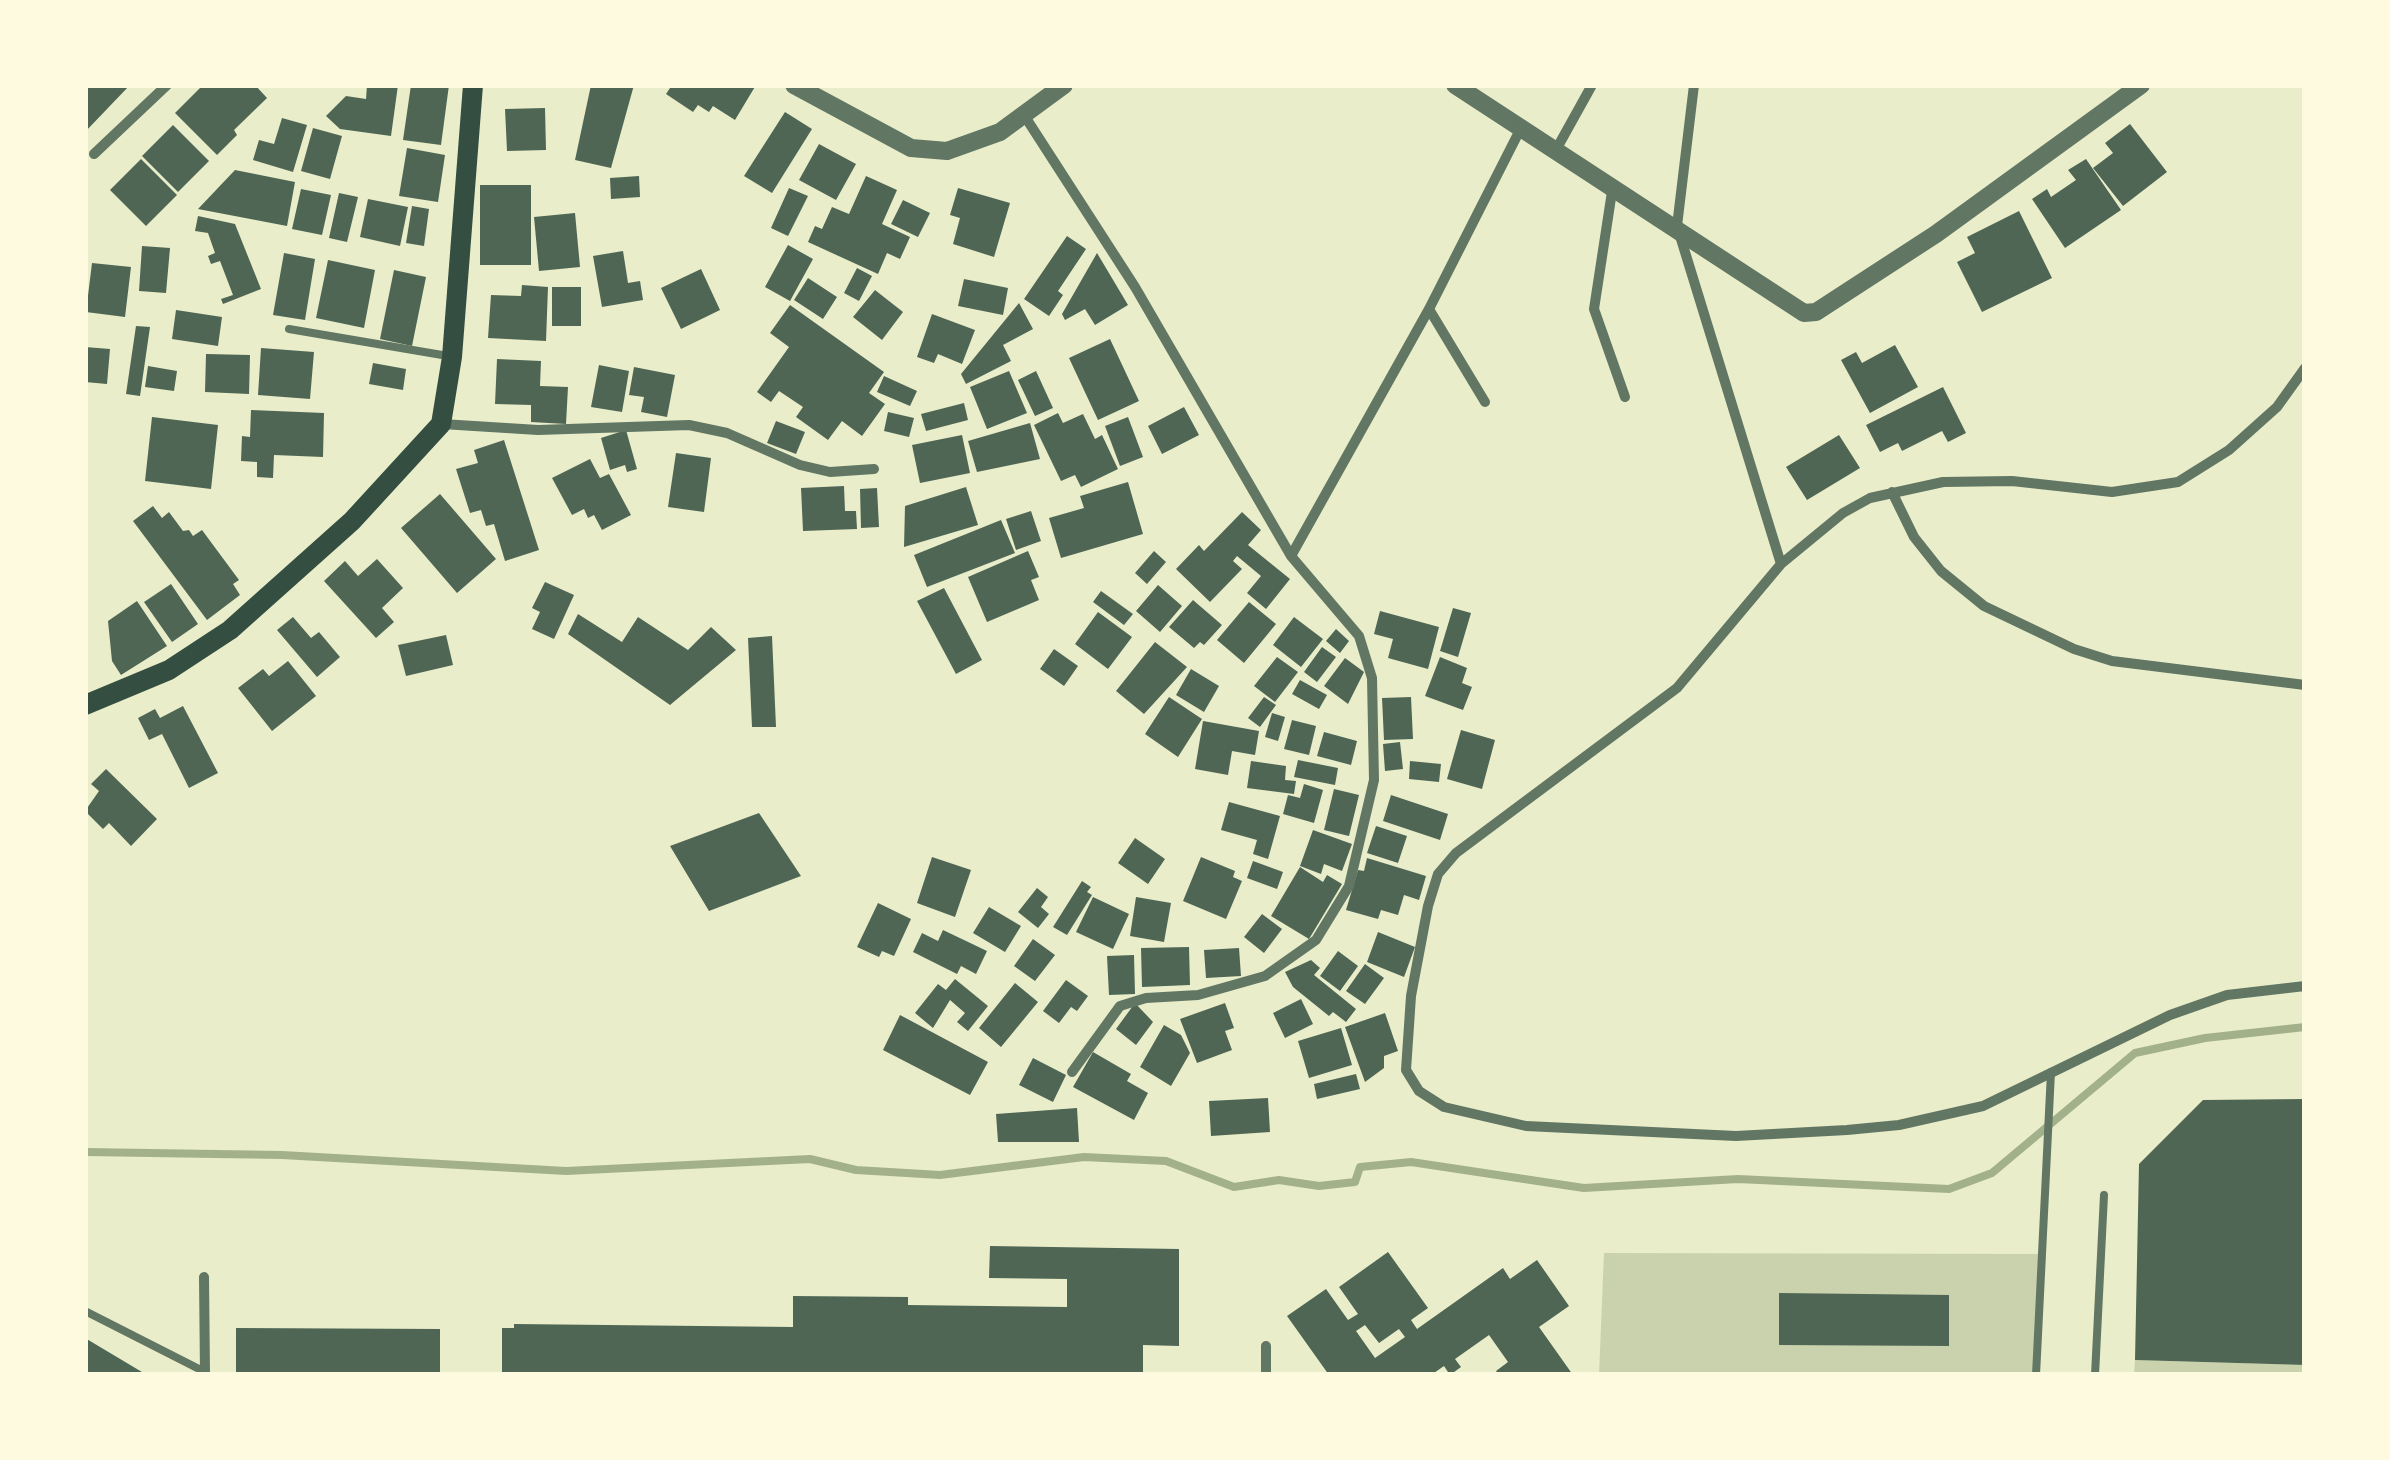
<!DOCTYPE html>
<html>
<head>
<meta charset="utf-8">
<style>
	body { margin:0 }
	#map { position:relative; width:2390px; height:1460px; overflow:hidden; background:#e9edc9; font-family:"Public Sans",sans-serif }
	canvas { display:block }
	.frame { position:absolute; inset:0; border:88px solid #fefae0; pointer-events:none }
</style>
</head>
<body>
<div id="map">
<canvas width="2390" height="1460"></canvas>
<div class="frame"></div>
</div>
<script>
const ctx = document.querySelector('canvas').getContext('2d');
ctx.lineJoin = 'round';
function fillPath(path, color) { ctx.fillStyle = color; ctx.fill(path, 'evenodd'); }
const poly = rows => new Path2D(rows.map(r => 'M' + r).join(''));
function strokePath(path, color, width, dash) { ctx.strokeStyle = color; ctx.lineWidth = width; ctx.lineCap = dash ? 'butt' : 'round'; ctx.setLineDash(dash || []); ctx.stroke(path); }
const green = poly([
	[1604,1253,2042,1254,2036,1375,1599,1375],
	[2135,1360,2305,1365,2305,1375,2134,1375]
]);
const stream = poly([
	[85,1152,282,1155,566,1171,810,1159,856,1170,940,1175,1084,1157,1166,1161,1234,1187,1279,1180,1319,1186,1355,1182,1360,1167,1411,1162,1584,1188,1738,1179,1949,1189,1992,1173,2135,1053,2205,1038,2305,1027]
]);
const building = poly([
	[85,85,130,85,85,132],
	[203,85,255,85,267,98,234,130,237,135,217,155,175,113],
	[367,85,398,85,391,136,340,129,326,116,346,96,366,99],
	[411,85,449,85,441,145,403,140],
	[591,85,634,85,611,168,575,160],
	[672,85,756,85,735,120,713,106,709,112,698,105,693,112,666,94],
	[545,108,546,150,507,151,505,109],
	[785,112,812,129,772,193,744,176],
	[282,118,307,125,293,172,253,160,259,140,274,144],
	[2130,124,2167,172,2123,206,2093,168,2113,153,2105,143],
	[173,125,209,161,178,192,142,156],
	[313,128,342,136,330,179,301,171],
	[819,144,856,164,836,200,799,180],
	[407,148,445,155,438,202,399,196],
	[141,159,177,195,146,226,110,190],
	[2086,159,2121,210,2065,248,2032,199,2047,189,2051,197,2076,180,2068,170],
	[235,170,295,182,287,226,198,209],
	[639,176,640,197,611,199,610,178],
	[866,176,897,190,882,224,910,237,900,259,887,253,878,274,808,242,815,226,822,229,832,207,849,214],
	[480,185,531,185,531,265,480,265],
	[789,188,808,196,788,236,771,228],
	[958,188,1010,203,994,257,953,244,960,218,950,215],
	[301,189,331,195,322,235,292,229],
	[339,193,358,197,347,242,329,238],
	[368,199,408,207,400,246,360,237],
	[903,200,930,213,918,237,891,224],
	[412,206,429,209,424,246,406,243],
	[2019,211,2052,278,1982,312,1957,262,1975,253,1967,237],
	[575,213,580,267,539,271,534,217],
	[198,216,235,224,261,289,223,304,221,299,233,295,220,261,211,264,208,256,215,253,208,233,195,231],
	[1067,236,1086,249,1058,291,1063,295,1049,316,1024,299],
	[788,245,813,259,790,301,765,287],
	[142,246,170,248,166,293,139,291],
	[623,251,628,283,640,281,643,300,602,307,593,256],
	[284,253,315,259,305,320,273,315],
	[1097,253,1128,305,1095,325,1085,309,1065,320,1062,314],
	[328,260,375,270,364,328,316,318],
	[92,263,131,267,125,317,86,312],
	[857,268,872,276,859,301,844,293],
	[701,269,720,310,681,329,661,288],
	[394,270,426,277,412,346,380,339],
	[808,278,837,297,823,319,794,300],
	[964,279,1008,288,1003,315,958,306],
	[522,285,548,287,546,341,488,338,491,295,521,296],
	[552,287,581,287,581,326,552,326],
	[875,290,903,312,882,340,853,317],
	[1019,303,1033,329,1003,345,1011,361,966,384,961,374],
	[790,305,884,372,869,393,885,404,862,436,842,421,828,440,796,417,803,407,779,391,771,402,757,392,789,347,770,333],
	[176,310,222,317,218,346,172,339],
	[932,314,975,330,962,364,938,354,934,363,917,357],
	[136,326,150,327,140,396,126,394],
	[1110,339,1139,401,1098,420,1069,358],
	[1895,345,1918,387,1870,413,1841,360,1856,352,1862,363],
	[85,347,110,349,107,384,85,382],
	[261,348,314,352,310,399,258,395],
	[206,354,250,355,249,394,205,392],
	[497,359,541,361,540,386,568,387,566,424,531,422,531,405,495,404],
	[373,363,406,369,403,390,369,384],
	[599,365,629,371,622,412,591,407],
	[148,366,177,371,174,391,145,387],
	[634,367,675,375,667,417,641,412,644,397,629,395],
	[1009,371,1027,413,987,429,970,387],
	[1036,371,1053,408,1035,416,1018,380],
	[884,376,917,391,910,406,877,392],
	[1943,387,1966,433,1948,442,1942,431,1902,451,1898,443,1880,452,1866,425],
	[964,403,968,420,926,431,921,414],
	[1184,407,1199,435,1162,454,1148,426],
	[251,410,324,413,323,457,274,455,273,478,257,477,257,462,241,461,242,436,250,437],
	[888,412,914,418,909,437,884,431],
	[1058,413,1063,423,1083,414,1095,439,1102,435,1118,469,1081,487,1075,475,1061,481,1034,425],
	[152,417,218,425,211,489,145,481],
	[1128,417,1143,457,1120,466,1105,426],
	[776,421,805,432,796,454,767,443],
	[1030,423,1040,459,977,472,968,441],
	[626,430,637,469,627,472,625,465,610,470,601,438],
	[962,435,970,473,920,483,912,445],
	[1839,435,1860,468,1807,500,1786,467],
	[504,440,539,550,505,561,494,524,486,526,481,510,470,513,456,469,478,463,474,450],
	[676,453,711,458,704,512,668,507],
	[590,459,600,478,609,474,631,515,602,530,594,515,588,518,584,509,572,515,552,478],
	[1128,482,1143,534,1061,558,1049,518,1084,508,1080,496],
	[844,486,845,511,856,511,857,529,803,531,801,488],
	[966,487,978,525,904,547,905,506],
	[877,488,879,527,861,528,860,489],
	[440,494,496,559,457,593,401,528],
	[153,506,162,518,169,512,183,531,189,530,193,536,202,530,239,580,233,584,240,595,207,620,133,521],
	[1031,511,1041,541,1016,550,1006,519],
	[1242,512,1261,530,1248,545,1290,579,1266,609,1247,593,1261,576,1237,556,1233,561,1242,569,1210,602,1176,569,1199,545,1204,551],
	[1001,520,1015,553,927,587,914,555],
	[1028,551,1039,577,1031,580,1039,600,987,622,968,577],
	[1154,551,1166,562,1147,584,1135,573],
	[377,559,403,588,382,608,394,622,376,638,324,581,345,561,358,576],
	[545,582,574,595,554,639,532,629,540,612,532,608],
	[171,584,198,624,172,642,144,602],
	[1158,585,1182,606,1160,632,1136,611],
	[944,588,982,660,956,674,917,601],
	[1101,591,1133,614,1124,625,1093,602],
	[1193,600,1222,625,1204,645,1200,642,1194,648,1169,627],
	[137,601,167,646,121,675,112,661,108,621],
	[1249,602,1276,624,1244,663,1217,640],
	[1453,608,1471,613,1458,657,1440,651],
	[1380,611,1439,627,1428,669,1388,658,1393,639,1374,634],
	[1098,612,1132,637,1108,669,1075,644],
	[578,614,622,642,638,617,688,650,711,627,736,650,670,705,568,634],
	[293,617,311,638,319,632,340,657,317,677,277,630],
	[1294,617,1323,639,1301,667,1273,645],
	[1336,629,1349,641,1340,653,1326,641],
	[446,635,453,665,406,676,398,645],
	[772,636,776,727,752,727,748,638],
	[1155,642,1187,667,1144,714,1116,691],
	[1322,647,1336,657,1317,682,1304,672],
	[1054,649,1078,666,1064,686,1040,669],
	[1277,657,1298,672,1275,702,1254,686],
	[1440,657,1467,668,1462,683,1472,687,1463,710,1425,696],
	[1345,658,1364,672,1348,704,1324,686],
	[288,661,316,696,272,731,238,688,263,669,269,676],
	[1191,669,1219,686,1204,712,1176,695],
	[1300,680,1327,695,1319,709,1292,694],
	[1169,697,1202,719,1178,757,1145,734],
	[1264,697,1276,705,1260,727,1248,718],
	[1411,697,1413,739,1384,740,1382,698],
	[183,706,218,773,189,788,162,734,149,740,138,718,155,709,160,718],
	[1272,713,1285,717,1278,741,1265,737],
	[1292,720,1316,726,1309,755,1284,749],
	[1203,721,1259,731,1255,755,1232,751,1228,775,1195,769],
	[1461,730,1495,740,1482,789,1447,779],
	[1324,732,1357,741,1351,765,1317,756],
	[1400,742,1403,769,1385,771,1383,744],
	[1298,760,1338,768,1335,785,1294,777],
	[1251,761,1286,766,1285,780,1296,781,1294,794,1247,788],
	[1410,761,1441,764,1439,782,1409,779],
	[106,769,157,819,131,846,109,823,103,829,85,811,99,791,91,784],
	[1304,784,1323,790,1314,823,1283,814,1288,795,1300,798],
	[1334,789,1359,795,1349,836,1324,830],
	[1391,795,1448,814,1440,840,1383,821],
	[1229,802,1280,816,1268,859,1253,854,1257,840,1221,830],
	[759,813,801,876,709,911,670,846],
	[1376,826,1407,836,1398,863,1367,853],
	[1313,830,1352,844,1342,871,1324,864,1321,874,1300,866],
	[1135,838,1165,859,1148,884,1118,863],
	[932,857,971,870,955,917,917,903],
	[1201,857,1235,871,1233,877,1242,881,1226,919,1183,901],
	[1367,858,1426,876,1419,900,1404,895,1398,915,1381,910,1378,919,1346,910,1358,870,1364,871],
	[1253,861,1283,872,1277,889,1247,878],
	[1300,867,1323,882,1327,875,1342,884,1309,939,1271,916],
	[1082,881,1091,887,1087,892,1092,895,1067,935,1053,927],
	[1037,888,1048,897,1041,907,1049,914,1038,928,1018,912],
	[1093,897,1129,914,1113,949,1076,932],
	[1136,897,1171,903,1164,942,1130,936],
	[878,903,911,919,894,956,882,951,879,957,857,947],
	[989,907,1021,926,1005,952,973,933],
	[1262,914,1282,929,1264,953,1244,937],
	[943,930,987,951,976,974,961,966,957,974,913,952,922,933,938,941],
	[1378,932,1415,947,1404,977,1367,962],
	[1033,939,1055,955,1035,981,1014,966],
	[1189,947,1190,985,1142,987,1141,948],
	[1239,948,1241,976,1206,978,1204,950],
	[1338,951,1358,966,1340,991,1320,976],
	[1134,955,1135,994,1109,995,1107,956],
	[1311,960,1320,968,1314,975,1356,1009,1346,1022,1333,1012,1329,1016,1293,987,1285,972],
	[1365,964,1384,978,1365,1004,1346,991],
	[955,979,988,1006,968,1031,957,1022,965,1013,950,1000,933,1028,915,1013,938,984,946,990],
	[1066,980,1088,996,1077,1011,1071,1007,1059,1023,1043,1011],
	[1015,983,1038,1002,1001,1047,979,1028],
	[1301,999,1313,1024,1285,1038,1273,1013],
	[1135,1003,1153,1022,1136,1045,1116,1029],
	[1225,1003,1234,1028,1225,1031,1232,1050,1197,1063,1180,1019],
	[1385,1013,1398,1051,1384,1056,1384,1068,1365,1082,1345,1027],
	[900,1015,988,1062,970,1095,883,1050],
	[1164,1025,1181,1035,1190,1053,1171,1086,1140,1067],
	[1341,1028,1352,1065,1309,1078,1298,1041],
	[1093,1052,1131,1074,1127,1081,1148,1093,1134,1120,1073,1087],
	[1033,1058,1066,1075,1053,1102,1019,1085],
	[1356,1074,1360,1089,1317,1099,1314,1084],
	[1268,1098,1270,1132,1211,1136,1209,1101],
	[2305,1099,2305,1365,2135,1360,2139,1164,2203,1100],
	[1077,1108,1079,1142,998,1142,996,1114],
	[990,1246,1179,1249,1179,1346,1143,1345,1143,1375,502,1375,502,1328,514,1328,514,1324,793,1327,793,1296,908,1297,908,1305,1067,1307,1067,1279,989,1278],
	[1388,1252,1428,1308,1411,1320,1417,1329,1503,1268,1510,1279,1537,1260,1569,1306,1539,1327,1573,1375,1499,1375,1496,1371,1508,1362,1489,1335,1455,1359,1461,1367,1450,1375,1444,1366,1431,1375,1329,1375,1287,1316,1326,1289,1348,1320,1358,1314,1339,1287],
	[1365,1325,1379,1343,1399,1329,1405,1337,1375,1358,1356,1331],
	[1779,1293,1949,1295,1949,1346,1779,1345],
	[236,1328,440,1329,440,1375,236,1375],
	[85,1338,147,1375,85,1375]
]);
const service = poly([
	[289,329,448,356],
	[85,1311,205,1372],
	[2036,1375,2051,1072],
	[2095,1375,2104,1195]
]);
const minor = poly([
	[1694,85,1677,226,1781,564],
	[1024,115,1135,287,1291,556,1359,636,1372,678,1374,780,1349,886,1316,940,1265,976,1198,995,1146,998,1120,1006,1072,1072],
	[1557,148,1592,85],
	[94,154,167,85],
	[1613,185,1594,309,1625,397],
	[1429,309,1485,402],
	[2305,368,2277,407,2229,450,2178,482,2112,492,2012,481,1943,482,1870,498,1843,513,1781,564,1677,688,1456,853,1438,874,1428,906,1411,996,1406,1070,1419,1091,1444,1107,1526,1126,1736,1136,1847,1130,1899,1125,1983,1106,2170,1015,2227,995,2305,986],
	[442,424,538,430,689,425,727,433,800,465,830,472,874,469],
	[1892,492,1914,537,1941,571,1984,606,2074,649,2112,661,2305,685],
	[1291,556,1429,309,1522,126],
	[204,1277,205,1375],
	[1266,1375,1266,1346]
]);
const tertiary = poly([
	[794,85,911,148,947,151,1000,132,1064,85],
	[1455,85,1804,313,1816,312,1936,234,2141,85]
]);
const secondary = poly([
	[85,705,169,670,230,630,352,521,441,424,452,357,473,85]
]);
fillPath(green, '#cad2ad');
strokePath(stream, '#a3b18a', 8);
fillPath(building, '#4f6655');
strokePath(service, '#617663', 8);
strokePath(minor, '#617663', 10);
strokePath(tertiary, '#617663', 18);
strokePath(secondary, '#344e41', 20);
</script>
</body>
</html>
